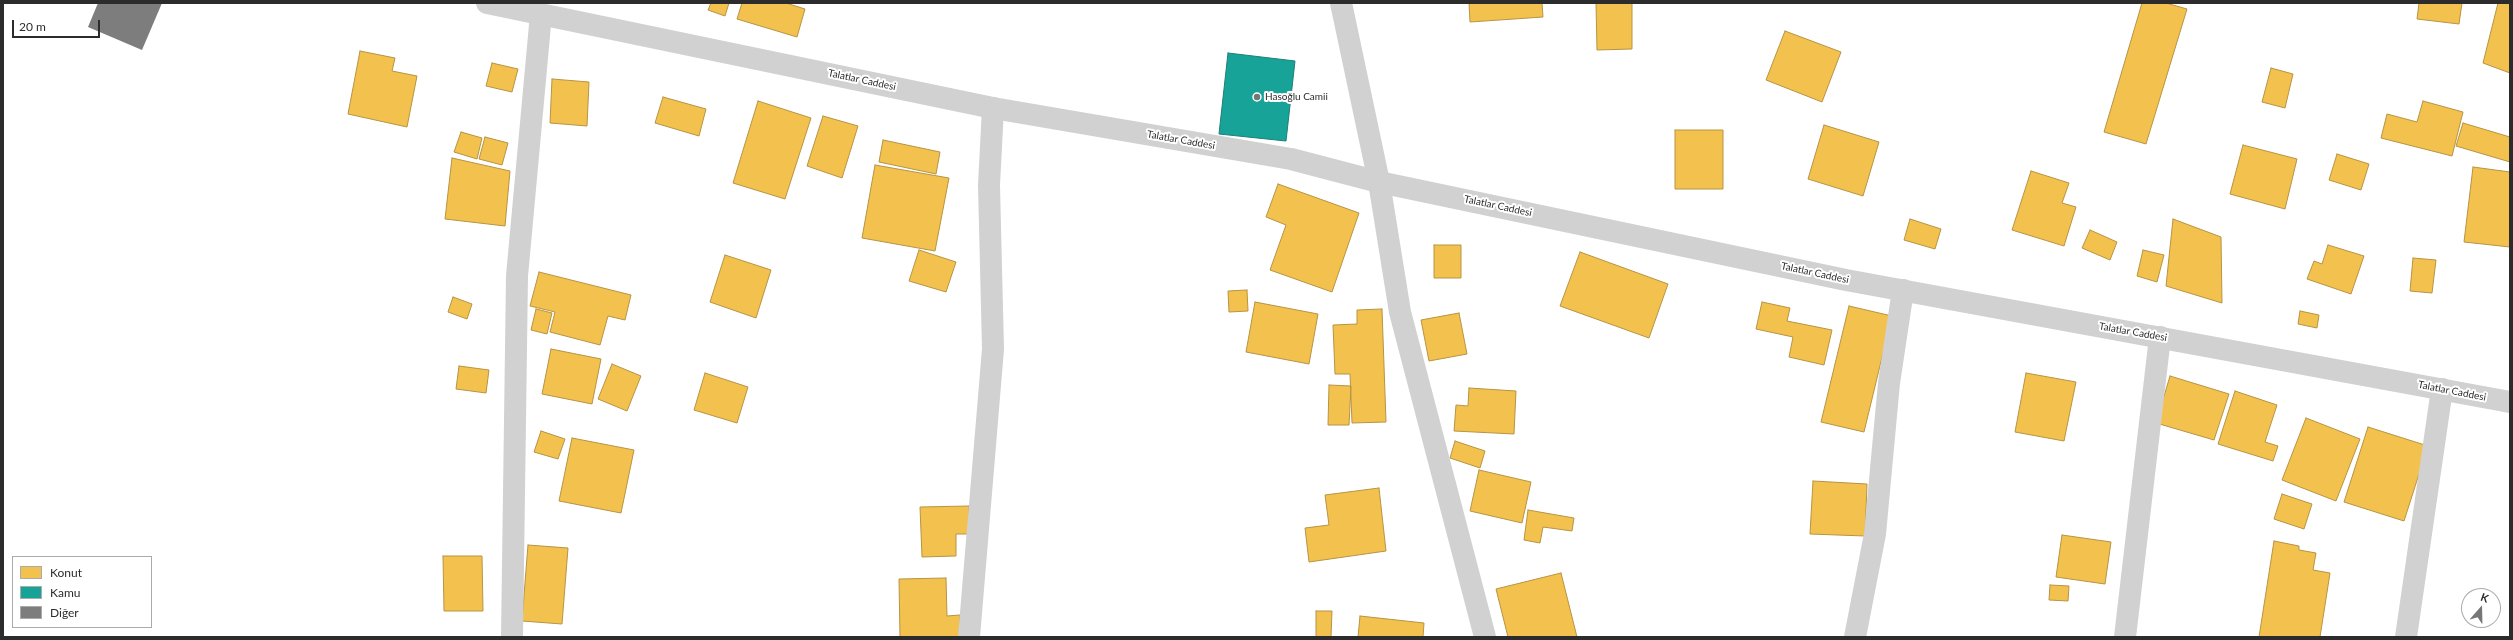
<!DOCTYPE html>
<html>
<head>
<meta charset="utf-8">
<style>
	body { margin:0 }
	#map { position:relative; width:2513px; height:640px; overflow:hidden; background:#fff; font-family:Lato,sans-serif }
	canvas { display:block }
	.frame { position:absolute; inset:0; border:4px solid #2c2c2c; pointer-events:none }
	.legend { position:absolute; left:12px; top:556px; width:140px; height:72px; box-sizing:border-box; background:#fff; border:1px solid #ababab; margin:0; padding:5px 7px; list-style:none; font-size:12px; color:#2c2c2c }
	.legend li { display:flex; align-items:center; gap:8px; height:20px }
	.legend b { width:20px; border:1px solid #ababab }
	.north { position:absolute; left:2461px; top:588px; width:40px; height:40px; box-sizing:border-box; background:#fff; border:1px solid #ababab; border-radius:50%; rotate:20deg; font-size:11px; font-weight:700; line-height:16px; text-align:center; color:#2c2c2c }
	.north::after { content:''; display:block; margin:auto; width:14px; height:18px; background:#767676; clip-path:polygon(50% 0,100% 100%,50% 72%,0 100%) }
	.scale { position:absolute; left:12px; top:20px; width:88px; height:18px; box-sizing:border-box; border:2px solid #2c2c2c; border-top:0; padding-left:5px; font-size:12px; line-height:14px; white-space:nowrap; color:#2c2c2c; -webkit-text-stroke:3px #fff; paint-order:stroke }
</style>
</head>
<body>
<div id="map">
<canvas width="2513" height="640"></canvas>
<div class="frame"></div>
<ul class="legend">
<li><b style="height:11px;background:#f2c14e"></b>Konut</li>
<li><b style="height:11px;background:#17a398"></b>Kamu</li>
<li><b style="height:11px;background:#7d7d7d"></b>Diğer</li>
</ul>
<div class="north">K</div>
<div class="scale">20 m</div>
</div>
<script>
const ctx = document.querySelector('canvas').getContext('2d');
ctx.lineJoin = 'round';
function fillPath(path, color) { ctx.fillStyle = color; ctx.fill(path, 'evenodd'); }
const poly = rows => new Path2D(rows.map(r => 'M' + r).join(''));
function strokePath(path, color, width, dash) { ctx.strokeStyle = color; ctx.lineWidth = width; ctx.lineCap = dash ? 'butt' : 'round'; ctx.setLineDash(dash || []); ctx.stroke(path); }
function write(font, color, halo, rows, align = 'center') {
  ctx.font = font + ' Lato,sans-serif'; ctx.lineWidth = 4; ctx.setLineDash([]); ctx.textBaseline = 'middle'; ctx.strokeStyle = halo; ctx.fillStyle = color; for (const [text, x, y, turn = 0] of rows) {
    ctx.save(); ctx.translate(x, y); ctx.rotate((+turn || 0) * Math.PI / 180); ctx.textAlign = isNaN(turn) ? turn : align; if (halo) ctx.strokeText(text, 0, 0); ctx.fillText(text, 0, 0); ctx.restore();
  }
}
const homes = poly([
	[711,3,729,3,725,16,708,10,711,3],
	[742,3,786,3,805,9,797,37,737,19,742,3],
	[1469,3,1542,3,1543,17,1470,22,1469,3],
	[1596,3,1632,3,1632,49,1597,50,1596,3],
	[2142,3,2166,3,2187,9,2146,144,2104,132,2142,3],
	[2419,3,2462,3,2459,24,2417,19,2419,3],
	[2498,3,2510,3,2510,73,2483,63,2498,3],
	[1785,31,1841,52,1822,102,1766,80,1785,31],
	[360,51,395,58,392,71,417,76,407,127,348,114,360,51],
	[492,63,518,69,512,92,486,86,492,63],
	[2271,68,2293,74,2285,108,2262,102,2271,68],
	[552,79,589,82,587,126,550,123,552,79],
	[663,97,706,109,699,136,655,123,663,97],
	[758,101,811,118,785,199,733,183,758,101],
	[2423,101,2463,112,2452,156,2381,138,2387,114,2417,122,2423,101],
	[823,116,858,126,842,178,807,166,823,116],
	[2463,123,2510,137,2510,162,2456,146,2463,123],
	[1824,125,1879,142,1863,196,1808,179,1824,125],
	[1675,130,1723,130,1723,189,1675,189,1675,130],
	[461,132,482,138,477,159,454,152,461,132],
	[485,137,508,143,502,165,479,159,485,137],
	[883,140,940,152,936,174,879,162,883,140],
	[2243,145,2297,159,2285,209,2230,194,2243,145],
	[2337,154,2369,164,2361,190,2329,180,2337,154],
	[452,158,510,171,505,226,445,219,452,158],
	[875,165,949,178,935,251,862,238,875,165],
	[2473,167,2510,172,2510,247,2464,242,2473,167],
	[2031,171,2069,183,2062,203,2076,207,2064,246,2012,230,2031,171],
	[1278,184,1359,213,1332,292,1270,270,1286,225,1266,217,1278,184],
	[1910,219,1941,229,1935,249,1904,240,1910,219],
	[2173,219,2221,237,2222,303,2166,286,2173,219],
	[2090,230,2117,242,2110,260,2082,248,2090,230],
	[1434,245,1461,245,1461,278,1434,278,1434,245],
	[2328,245,2364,256,2351,294,2307,279,2314,261,2322,264,2328,245],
	[919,250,956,262,946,292,909,281,919,250],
	[2143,250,2164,255,2157,282,2137,276,2143,250],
	[1580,252,1668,284,1649,338,1560,306,1580,252],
	[725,255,771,270,756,318,710,302,725,255],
	[2413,258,2436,260,2432,293,2410,291,2413,258],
	[539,272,631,295,625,320,608,316,600,345,550,332,555,312,530,306,539,272],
	[1247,290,1248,311,1229,312,1228,291,1247,290],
	[453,297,472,304,467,319,448,312,453,297],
	[1255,302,1318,314,1309,364,1246,352,1255,302],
	[1762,302,1790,308,1787,321,1832,330,1824,365,1789,357,1793,337,1756,329,1762,302],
	[1849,306,1892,316,1864,432,1821,422,1849,306],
	[536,309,552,313,547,334,531,330,536,309],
	[1382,309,1386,422,1352,423,1350,374,1335,374,1333,325,1357,324,1357,310,1382,309],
	[2300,311,2319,315,2317,328,2298,324,2300,311],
	[1459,313,1467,354,1429,361,1421,320,1459,313],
	[551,349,601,359,592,404,542,394,551,349],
	[612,364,641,376,627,411,598,399,612,364],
	[459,366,489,370,486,393,456,389,459,366],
	[705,373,748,387,737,423,694,410,705,373],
	[2026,373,2076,382,2064,441,2015,432,2026,373],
	[2170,376,2229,394,2214,440,2156,423,2170,376],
	[1329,385,1351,386,1349,425,1328,425,1329,385],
	[1469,388,1516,391,1514,434,1454,431,1456,405,1468,406,1469,388],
	[2235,391,2277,405,2265,442,2278,446,2273,461,2218,444,2235,391],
	[2306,418,2360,439,2336,501,2282,480,2306,418],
	[2368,427,2428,446,2404,521,2344,502,2368,427],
	[541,431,565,439,558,459,534,452,541,431],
	[572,438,634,450,621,513,559,501,572,438],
	[1455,441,1485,451,1480,468,1450,458,1455,441],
	[1479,470,1531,482,1522,523,1470,511,1479,470],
	[1813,481,1867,484,1865,536,1810,534,1813,481],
	[1379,488,1386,551,1309,562,1305,528,1329,525,1325,495,1379,488],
	[2282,494,2312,504,2304,529,2274,519,2282,494],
	[969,506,969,534,956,534,956,556,922,557,920,507,969,506],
	[1528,510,1574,518,1572,531,1543,527,1540,543,1524,540,1528,510],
	[2062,535,2111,542,2105,584,2056,577,2062,535],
	[2274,541,2299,546,2299,550,2316,553,2313,570,2330,573,2320,637,2259,637,2274,541],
	[528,545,568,548,562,624,522,621,528,545],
	[443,556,482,556,483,611,444,611,443,556],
	[1561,573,1577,637,1508,637,1496,589,1561,573],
	[946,578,947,616,960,615,960,637,900,637,899,579,946,578],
	[2050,585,2069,586,2068,601,2049,600,2050,585],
	[1316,611,1332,611,1331,637,1316,637,1316,611],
	[1360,616,1424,623,1423,637,1358,637,1360,616]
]);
const public = poly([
	[1228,53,1295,61,1286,141,1219,134,1228,53]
]);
const building = poly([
	[98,3,162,3,142,50,88,27]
]);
const minor = poly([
	[1341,3,1379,182,1400,312,1485,637],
	[512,637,517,276,541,14],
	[969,637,993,349,989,185,993,108],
	[1855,637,1875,534,1889,383,1903,290],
	[2125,637,2160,337],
	[2406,637,2442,389]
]);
const tertiary = poly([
	[487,3,993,108,1291,159,1379,182,1846,280,2510,402]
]);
const markers = [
	[1257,97,4,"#767676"]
];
const streetNames = [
	["Talatlar Caddesi",862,80,12],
	["Talatlar Caddesi",1181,140,10],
	["Talatlar Caddesi",1498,206,12],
	["Talatlar Caddesi",1815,273,12],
	["Talatlar Caddesi",2133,332,10],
	["Talatlar Caddesi",2452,391,11]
];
const poiNames = [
	["Hasoğlu Camii",1265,97]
];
fillPath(homes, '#f2c14e');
strokePath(homes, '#b79444', 1);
fillPath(public, '#17a398');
strokePath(public, '#1d7f78', 1);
fillPath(building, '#7d7d7d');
strokePath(minor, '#d1d1d1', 22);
strokePath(tertiary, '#d1d1d1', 22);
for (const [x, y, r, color] of markers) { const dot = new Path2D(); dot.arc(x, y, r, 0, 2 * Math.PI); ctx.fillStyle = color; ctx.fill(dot); strokePath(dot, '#fff', 1.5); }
write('10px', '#2c2c2c', '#fff', streetNames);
write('10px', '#2c2c2c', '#fff', poiNames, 'left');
</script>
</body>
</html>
